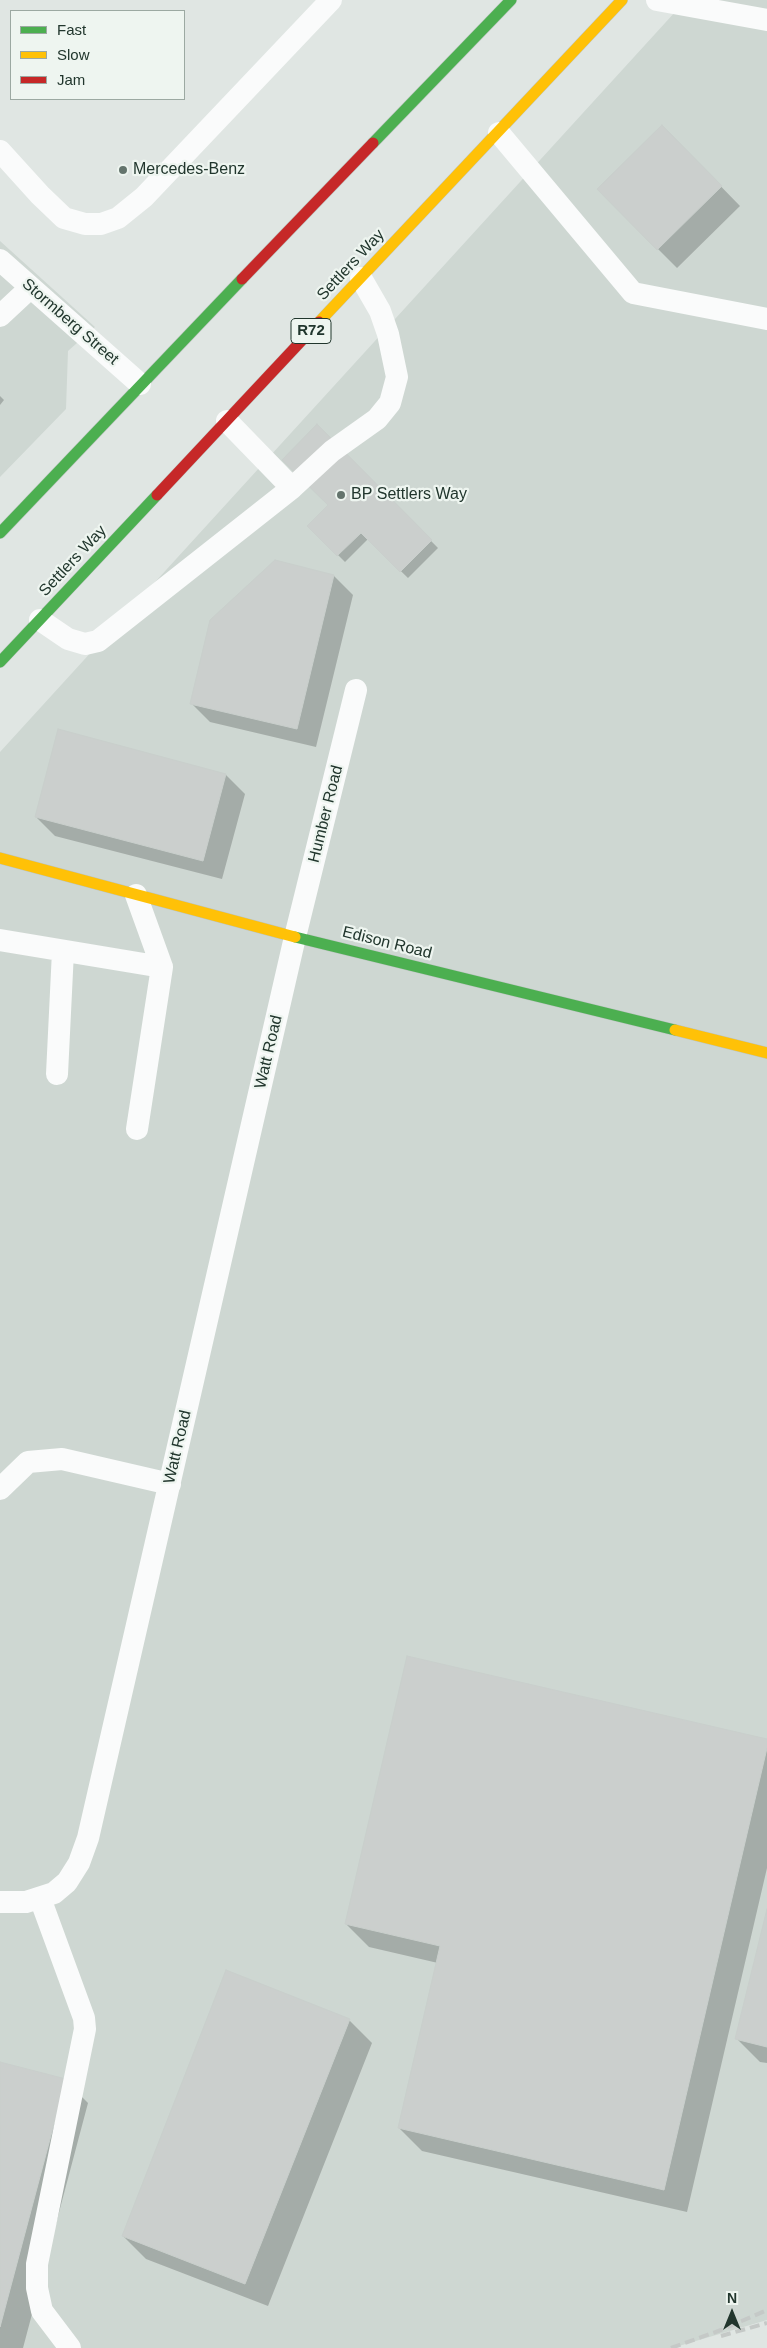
<!DOCTYPE html>
<html>
<head>
<meta charset="utf-8">
<style>
	body { margin:0 }
	#map { position:relative; width:767px; height:2348px; overflow:hidden; background:#e0e6e3; font-family:Arial,sans-serif }
	canvas { display:block }
	.legend { position:absolute; left:10px; top:10px; width:175px; height:90px; box-sizing:border-box; background:#eef5f0; border:1px solid #9ca9a2; margin:0; padding:6px 9px; list-style:none; font-size:15px; color:#21362d }
	.legend li { display:flex; align-items:center; gap:10px; height:25px }
	.legend b { width:25px; border:1px solid #9ca9a2 }
	.north { position:absolute; left:707px; top:2288px; width:50px; height:50px; -webkit-text-stroke:4px #eef5f0; paint-order:stroke; rotate:0deg; font-size:14px; font-weight:700; line-height:20px; text-align:center; color:#21362d }
	.north::after { content:''; display:block; margin:auto; width:18px; height:22px; background:#21362d; clip-path:polygon(50% 0,100% 100%,50% 72%,0 100%) }
</style>
</head>
<body>
<div id="map">
<canvas width="767" height="2348"></canvas>
<ul class="legend">
<li><b style="height:6px;background:#4caf50"></b>Fast</li>
<li><b style="height:6px;background:#ffc107"></b>Slow</li>
<li><b style="height:6px;background:#c62828"></b>Jam</li>
</ul>
<div class="north">N</div>
</div>
<script>
const ctx = document.querySelector('canvas').getContext('2d');
ctx.lineJoin = 'round';
function fillPath(path, color) { ctx.fillStyle = color; ctx.fill(path, 'evenodd'); }
const poly = rows => new Path2D(rows.map(r => 'M' + r).join(''));
function strokePath(path, color, width, dash) { ctx.strokeStyle = color; ctx.lineWidth = width; ctx.lineCap = dash ? 'butt' : 'round'; ctx.setLineDash(dash || []); ctx.stroke(path); }
function write(font, color, halo, rows, align = 'center') {
  ctx.font = font + ' Arial,sans-serif'; ctx.lineWidth = 4.5; ctx.setLineDash([]); ctx.textBaseline = 'middle'; ctx.strokeStyle = halo; ctx.fillStyle = color; for (const [text, x, y, turn = 0] of rows) {
    ctx.save(); ctx.translate(x, y); ctx.rotate((+turn || 0) * Math.PI / 180); ctx.textAlign = isNaN(turn) ? turn : align; if (halo) ctx.strokeText(text, 0, 0); ctx.fillText(text, 0, 0); ctx.restore();
  }
}
const built = poly([
	[686,0,767,0,767,2320,672,2348,0,2348,0,752],
	[0,241,95,327,68,351,66,409,0,477]
]);
const shadow = poly([
	[662,126,740,206,677,268,598,189],
	[0,396,4,400,0,405],
	[317,426,438,548,408,578,368,539,345,562,309,526,330,505],
	[334,576,353,595,316,747,210,722,191,703],
	[226,775,245,794,222,879,55,836,36,817],
	[767,1740,767,1868,687,2212,422,2151,399,2128,438,1963,369,1947,346,1924],
	[767,1914,767,2063,760,2062,737,2039],
	[349,2020,372,2043,268,2306,146,2259,123,2236],
	[0,2063,65,2080,88,2103,23,2348,0,2348]
]);
const building = poly([
	[662,125,722,186,657,250,597,189,662,125],
	[317,424,432,540,400,572,361,533,337,556,307,526,328,505,282,460,317,424],
	[275,560,334,575,297,729,190,704,210,620,275,560],
	[58,729,226,774,203,861,35,817,58,729],
	[407,1656,767,1739,767,1748,664,2190,398,2128,440,1946,345,1924,407,1656],
	[767,1909,767,2047,735,2039,767,1909],
	[226,1970,350,2019,245,2284,122,2236,226,1970],
	[0,2062,66,2079,0,2327,0,2062]
]);
const lane = poly([
	[657,0,767,20],
	[499,133,633,293,767,319],
	[0,151,40,195,64,218,85,224,101,224,118,218,144,197,331,0],
	[0,260,140,384],
	[0,316,30,288],
	[227,421,292,488],
	[40,620,68,639,85,644,98,641,292,488,332,451,377,419,390,403,397,377,388,334,380,311,361,278],
	[136,895,162,967,137,1129],
	[0,940,162,967],
	[57,1074,63,951],
	[0,1489,28,1462,62,1459,170,1484],
	[40,1898,84,2018,85,2029,37,2264,37,2288,42,2311,70,2348],
	[0,1902,26,1902,54,1893,67,1882,79,1863,88,1838,295,937,356,690]
]);
const fast = poly([
	[373,143,511,0],
	[0,533,242,279],
	[0,662,157,495],
	[295,937,675,1030]
]);
const slow = poly([
	[319,322,622,0],
	[0,858,295,937],
	[675,1030,767,1053]
]);
const jam = poly([
	[242,279,373,143],
	[157,495,319,322]
]);
const rail = poly([
	[721,2336,767,2323],
	[671,2348,721,2330,767,2310]
]);
const markers = [
	[123,170,5,"#64746d"],
	[341,495,5,"#64746d"]
];
const shields = [
	[311,331,40]
];
const shieldNames = [
	["R72",311,331]
];
const poiNames = [
	["Mercedes-Benz",133,170],
	["BP Settlers Way",351,495]
];
const streetNames = [
	["Settlers Way",351,265,-47],
	["Stormberg Street",70,322,41],
	["Settlers Way",73,561,-47],
	["Humber Road",326,814,-76],
	["Edison Road",387,943,14],
	["Watt Road",269,1052,-77],
	["Watt Road",178,1447,-77]
];
fillPath(built, '#ced7d2');
fillPath(shadow, '#0003');
fillPath(building, '#cbcfcd');
strokePath(building, '#c9cfcc', 1);
strokePath(fast, '#bcc5c1', 12);
strokePath(slow, '#bcc5c1', 12);
strokePath(jam, '#bcc5c1', 12);
strokePath(lane, '#fafbfb', 22);
strokePath(fast, '#4caf50', 11);
strokePath(slow, '#ffc107', 11);
strokePath(jam, '#c62828', 11);
strokePath(rail, '#c5c9c7', 4, [10, 5]);
for (const [x, y, r, color] of markers) { const dot = new Path2D(); dot.arc(x, y, r, 0, 2 * Math.PI); ctx.fillStyle = color; ctx.fill(dot); strokePath(dot, '#eef5f0', 2); }
for (const [x, y, w] of shields) { const box = new Path2D(); box.roundRect(x - w / 2, y - 12.5, w, 25, 4); ctx.fillStyle = '#eef5f0'; ctx.fill(box); strokePath(box, '#21362d', 1); }
write('bold 15px', '#21362d', null, shieldNames);
write('16px', '#21362d', '#eef5f0', poiNames, 'left');
write('16px', '#21362d', '#eef5f0', streetNames);
</script>
</body>
</html>
